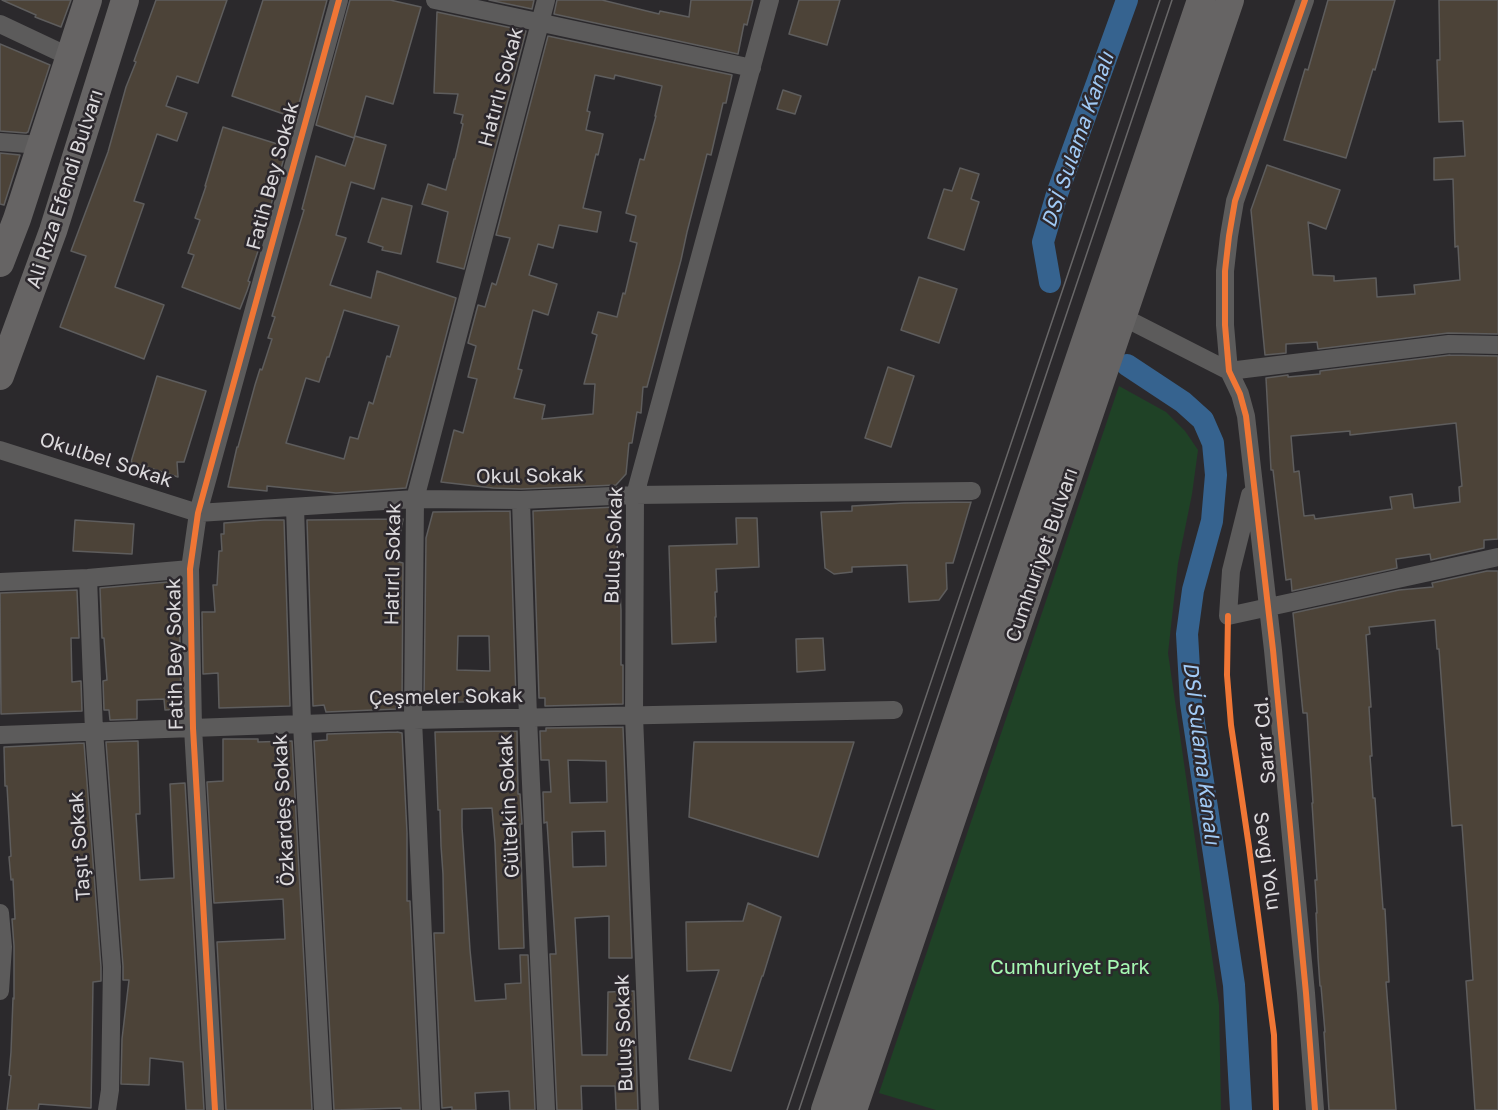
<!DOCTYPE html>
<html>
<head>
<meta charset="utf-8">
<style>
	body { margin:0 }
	canvas { display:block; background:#2b292c }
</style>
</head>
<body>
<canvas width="1498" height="1110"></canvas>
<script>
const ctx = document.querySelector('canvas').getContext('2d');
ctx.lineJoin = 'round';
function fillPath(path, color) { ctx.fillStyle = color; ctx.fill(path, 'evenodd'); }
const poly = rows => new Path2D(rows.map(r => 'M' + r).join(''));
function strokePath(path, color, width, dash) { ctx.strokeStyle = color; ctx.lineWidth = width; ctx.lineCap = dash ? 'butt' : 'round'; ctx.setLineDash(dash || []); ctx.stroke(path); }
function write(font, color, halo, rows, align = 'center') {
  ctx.font = font + ' "Golos Text",sans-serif'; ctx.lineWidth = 5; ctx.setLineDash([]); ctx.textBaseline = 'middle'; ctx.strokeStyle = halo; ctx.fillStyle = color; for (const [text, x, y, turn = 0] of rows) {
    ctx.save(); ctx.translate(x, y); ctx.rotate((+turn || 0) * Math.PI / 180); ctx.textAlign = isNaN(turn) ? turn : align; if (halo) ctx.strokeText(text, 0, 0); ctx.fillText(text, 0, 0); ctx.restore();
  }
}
const green = poly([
	[1119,386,1166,412,1185,431,1198,450,1192,494,1178,563,1168,653,1219,1005,1221,1110,936,1110,879,1093]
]);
const canal = poly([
	[1050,282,1043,242,1057,194,1127,0],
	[1127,365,1183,402,1203,420,1213,443,1216,475,1212,521,1193,590,1187,634,1191,703,1234,985,1241,1110]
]);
const building = poly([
	[2,0,71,0,61,27,35,17,36,15,2,0],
	[156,0,227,0,198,83,177,76,166,106,187,113,177,141,157,134,134,201,144,204,115,287,164,305,144,359,60,327,86,256,71,251,108,152,126,87,136,62,134,61,156,0],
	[263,0,327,0,295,118,232,96,263,0],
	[350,0,390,0,421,7,393,104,366,96,354,138,316,125,350,0],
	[489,0,534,0,532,9,489,0],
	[557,0,602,0,659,14,660,11,689,17,691,0,753,0,747,25,744,24,738,54,554,14,557,0],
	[799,0,840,0,827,45,789,34,799,0],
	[1328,0,1395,0,1375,70,1373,69,1346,158,1284,140,1305,69,1308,70,1328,0],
	[1439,0,1498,0,1498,334,1448,333,1318,349,1317,342,1286,344,1286,353,1265,355,1251,210,1267,165,1340,190,1326,229,1308,222,1313,275,1334,276,1334,281,1376,278,1377,297,1415,294,1414,285,1460,280,1458,246,1455,247,1453,179,1434,180,1434,158,1465,156,1463,121,1439,122,1437,60,1440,60,1439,0],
	[437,12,526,31,464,269,437,262,448,212,422,204,428,184,446,190,454,159,455,159,463,124,461,123,463,115,454,113,458,94,434,93,437,12],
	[548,36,732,75,726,103,723,103,711,155,707,154,687,232,681,260,647,387,643,387,641,413,637,412,632,443,629,443,626,474,616,485,521,489,493,488,441,482,454,430,463,433,477,379,468,377,476,346,468,343,478,305,485,307,492,283,496,285,510,238,496,235,548,36],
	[595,75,614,79,615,75,662,86,655,116,656,116,644,160,640,159,626,213,636,216,630,241,637,243,625,294,623,293,617,317,598,312,592,333,597,335,584,384,595,384,593,414,542,419,545,405,514,398,522,370,518,369,533,310,548,315,557,284,529,275,538,244,553,248,559,225,597,232,601,212,583,208,596,154,598,155,603,134,586,130,590,112,587,111,595,75],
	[0,44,50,65,28,132,26,133,0,131,0,44],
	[783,90,801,96,795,114,777,109,783,90],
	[223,127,287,147,267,219,258,245,260,246,259,248,248,281,250,282,247,291,240,309,182,287,194,255,188,253,200,220,195,218,206,186,205,186,223,127],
	[355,136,386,145,374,189,351,182,336,235,346,238,330,285,371,298,377,271,456,298,406,488,336,493,267,486,267,491,228,487,237,447,238,447,255,385,260,369,262,370,272,339,268,338,275,317,272,316,304,210,302,209,316,156,345,166,355,136],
	[344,310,399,326,390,357,387,356,373,404,369,402,358,439,350,437,344,459,286,443,306,378,319,382,327,357,329,357,344,310],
	[0,153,20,155,4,205,0,204,0,153],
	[960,168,979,174,971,199,979,202,964,250,928,238,944,189,952,191,960,168],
	[382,198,412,206,401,254,382,250,383,247,368,242,382,198],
	[919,277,957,289,939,343,901,330,919,277],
	[1450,355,1498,356,1498,539,1484,540,1484,548,1431,560,1430,554,1396,559,1397,568,1292,591,1291,579,1286,580,1273,470,1271,470,1266,378,1288,375,1288,377,1320,374,1320,371,1450,355],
	[1456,423,1462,486,1459,487,1460,502,1414,508,1412,494,1390,497,1392,509,1315,519,1314,515,1304,516,1299,471,1294,472,1291,436,1350,431,1350,435,1456,423],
	[888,367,914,376,891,447,865,438,888,367],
	[157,376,206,391,184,462,177,462,178,477,131,462,157,376],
	[971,502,953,563,946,563,947,589,939,600,909,602,907,565,852,567,852,572,834,574,825,568,821,512,852,511,852,506,904,503,971,502],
	[615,507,621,610,621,665,623,665,623,704,545,706,545,698,539,698,533,511,615,507],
	[510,511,516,699,424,704,426,538,433,512,510,511],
	[458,636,489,636,490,671,457,670,458,636],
	[736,518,757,518,759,567,716,569,717,592,715,592,716,617,715,617,716,642,672,644,669,546,737,544,736,518],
	[403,519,395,561,403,563,402,705,396,705,396,709,326,712,324,705,313,706,307,520,403,519],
	[75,520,134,524,132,554,73,551,75,520],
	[264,520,284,520,290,706,219,708,218,673,203,674,202,612,215,612,213,585,217,585,219,551,222,551,221,534,224,534,224,523,264,520],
	[1487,571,1498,571,1498,1110,1475,1110,1466,981,1473,980,1462,825,1452,826,1439,649,1437,649,1435,620,1369,627,1370,634,1366,635,1371,707,1369,707,1372,756,1370,756,1373,798,1375,798,1383,909,1385,909,1389,982,1386,982,1396,1110,1329,1110,1324,1032,1325,1032,1321,986,1320,986,1318,957,1316,913,1317,913,1315,880,1317,880,1312,803,1313,803,1307,713,1303,713,1293,613,1399,590,1433,587,1432,583,1487,571],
	[179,581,181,709,165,710,164,699,137,700,137,719,110,720,109,710,104,710,103,681,107,680,104,638,102,638,100,588,179,581],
	[77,590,79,638,71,638,72,682,81,681,82,711,1,714,0,593,77,590],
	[823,638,825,670,797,672,796,639,823,638],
	[623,727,632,958,609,958,609,916,575,918,582,1055,607,1055,608,992,634,991,638,1110,616,1110,615,1086,581,1086,582,1110,557,1110,550,954,556,954,547,822,544,823,543,792,551,792,549,760,541,760,540,731,546,731,546,728,623,727],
	[568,760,606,761,607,802,570,803,568,760],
	[605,831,606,866,573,867,572,832,605,831],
	[517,731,518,794,520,794,522,824,520,824,524,948,499,949,495,843,492,808,462,809,462,827,470,950,475,1001,506,999,505,984,521,983,520,955,528,955,535,1110,510,1110,509,1091,475,1093,476,1110,452,1110,452,1107,442,1108,434,933,444,933,443,874,441,846,440,810,438,810,435,732,517,731],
	[397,732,402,733,407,833,407,901,410,901,420,1110,401,1110,401,1108,334,1110,314,741,327,740,327,734,397,732],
	[223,739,258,739,258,742,292,741,312,1110,226,1110,217,942,285,939,283,899,214,903,207,782,223,781,223,739],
	[138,741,140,814,136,814,140,880,174,878,170,784,185,783,204,1110,186,1110,183,1062,150,1058,149,1085,121,1084,122,1039,129,980,123,980,123,966,106,742,138,741],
	[694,742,854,742,818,857,689,817,694,742],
	[84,743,101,967,101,981,93,982,91,1108,39,1104,38,1110,7,1110,11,1076,9,1075,11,1052,13,998,14,999,14,946,12,919,15,919,13,879,11,880,9,857,11,856,7,786,5,786,4,747,84,743],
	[748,903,781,917,763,976,762,976,731,1071,689,1059,719,970,687,971,686,922,743,921,748,903]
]);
const street = poly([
	[435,0,752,68],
	[1305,0,1235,201,1229,236,1225,271,1225,325,1229,371,1240,394,1246,416,1273,650,1306,993,1315,1110],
	[0,24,70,57],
	[0,142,41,145],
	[1123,317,1229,371,1449,344,1498,345],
	[0,450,198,513,415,499,521,500,635,495,972,491],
	[1250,495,1231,571,1228,616,1498,557],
	[521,500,528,718,546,1110],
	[295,507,302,724,323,1110],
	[88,578,94,731,112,967,110,1090,107,1110],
	[0,582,88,578,190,569],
	[0,735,413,720,894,710],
	[0,913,3,947,0,991],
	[215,1110,193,728,190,569,198,513,339,0],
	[431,1110,413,720,415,499,546,0],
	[650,1110,634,716,635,495,770,0]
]);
const primary = poly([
	[0,263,17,219,41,145,88,0],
	[0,376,53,231,125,0],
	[825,1110,1201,0],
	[853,1110,1230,0]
]);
const tram = poly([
	[787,1110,1160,0],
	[799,1110,1172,0]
]);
const cycleway = poly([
	[1305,0,1235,201,1229,236,1225,271,1225,325,1229,371,1240,394,1246,416,1273,650,1306,993,1315,1110],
	[1228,616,1227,675,1231,725,1249,847,1274,1035,1276,1110],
	[215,1110,193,728,190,569,198,513,339,0]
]);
const streetNames = [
	["Hatırlı Sokak",501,87,-75],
	["Fatih Bey Sokak",273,176,-75],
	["Ali Rıza Efendi Bulvarı",65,189,-72],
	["Okulbel Sokak",106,460,18],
	["Okul Sokak",530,476,-1],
	["Buluş Sokak",614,545,-88],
	["Cumhuriyet Bulvarı",1042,555,-71],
	["Hatırlı Sokak",393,564,-89],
	["Fatih Bey Sokak",175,654,-91],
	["Çeşmeler Sokak",446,697,-1],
	["Sarar Cd.",1265,740,-95],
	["Gültekin Sokak",509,806,-93],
	["Özkardeş Sokak",284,810,-93],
	["Taşıt Sokak",80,846,-94],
	["Sevgi Yolu",1267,861,82],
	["Buluş Sokak",624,1033,-92]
];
const parkNames = [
	["Cumhuriyet Park",1070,968]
];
const waterNames = [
	["DSİ Sulama Kanalı",1078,140,-71],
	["DSİ Sulama Kanalı",1201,753,83]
];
fillPath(green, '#1f4226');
strokePath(canal, '#36638f', 22);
fillPath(building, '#4c4338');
strokePath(building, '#5e5d5d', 1.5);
strokePath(street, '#5c5b5b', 18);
strokePath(primary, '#666464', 28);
strokePath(tram, '#686768', 1.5);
strokePath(cycleway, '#f07635', 6);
write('20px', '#dbd9dc', '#2c282d', streetNames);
write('20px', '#a6f8b2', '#2c282d', parkNames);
write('italic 21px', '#a1caf5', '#2c282d', waterNames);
</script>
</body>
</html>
